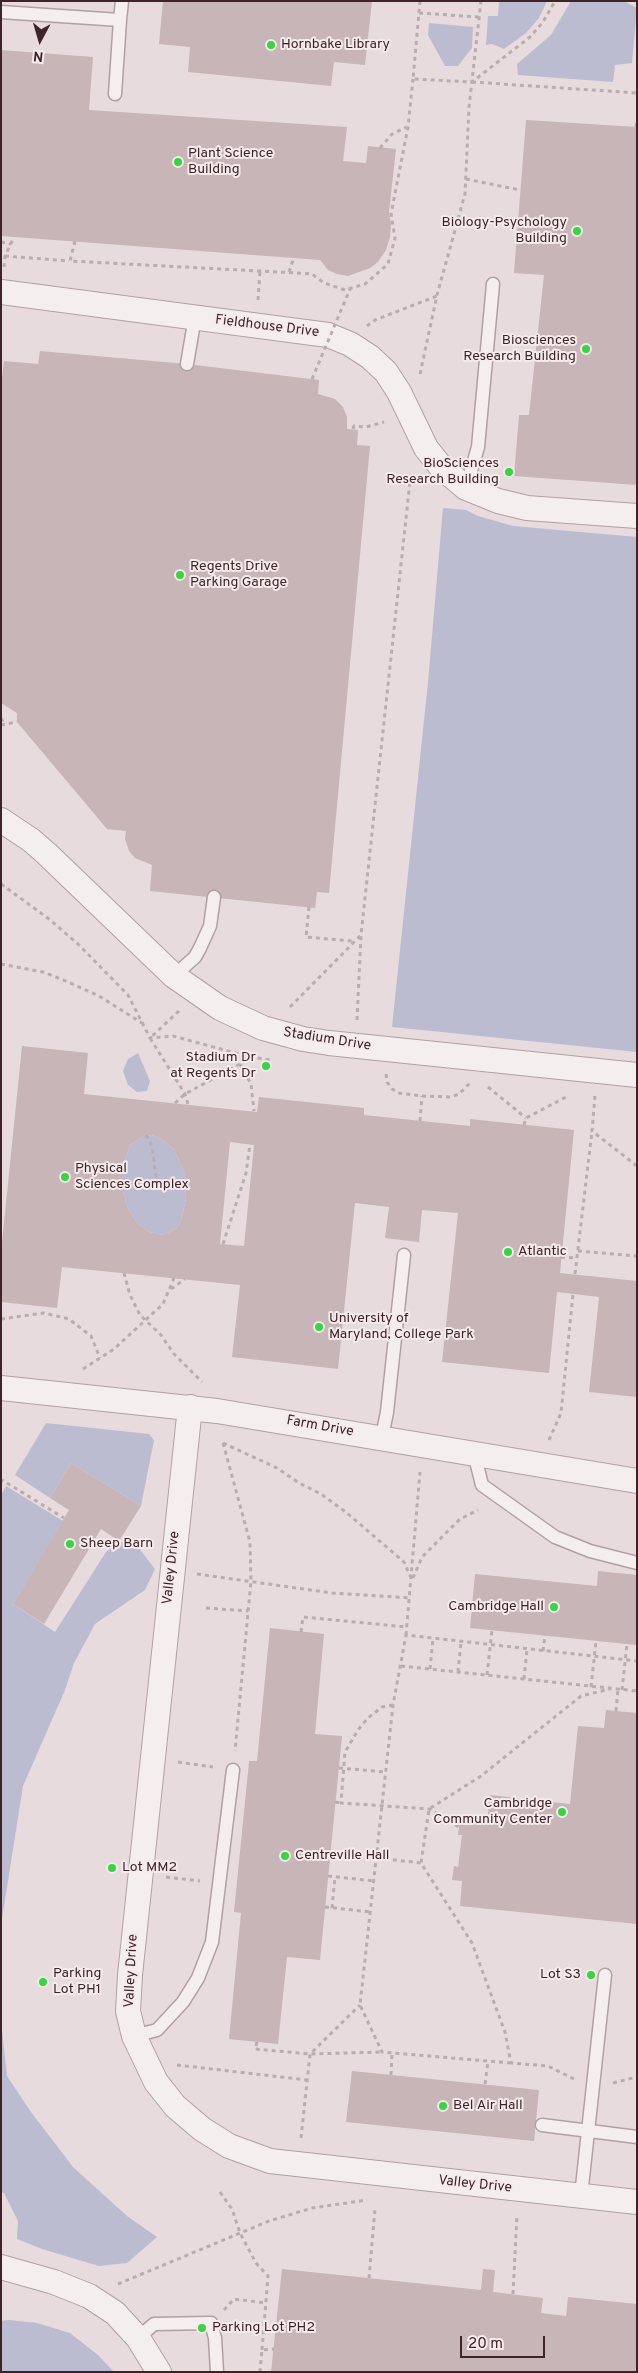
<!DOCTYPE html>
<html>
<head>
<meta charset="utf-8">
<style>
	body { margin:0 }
	#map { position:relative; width:638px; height:2373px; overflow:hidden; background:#e7dbdd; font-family:Overpass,sans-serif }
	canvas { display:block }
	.frame { position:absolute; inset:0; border:2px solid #3e2428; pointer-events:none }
	.north { position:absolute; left:15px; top:15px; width:50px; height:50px; -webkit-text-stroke:4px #f5eaec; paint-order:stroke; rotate:186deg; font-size:14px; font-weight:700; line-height:20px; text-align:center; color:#3e2428 }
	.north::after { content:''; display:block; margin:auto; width:18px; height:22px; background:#3e2428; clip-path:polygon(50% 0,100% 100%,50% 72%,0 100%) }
	.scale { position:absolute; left:460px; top:2336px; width:85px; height:22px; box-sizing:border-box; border:2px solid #3e2428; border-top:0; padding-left:6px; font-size:15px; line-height:18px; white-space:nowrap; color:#3e2428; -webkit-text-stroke:4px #f5eaec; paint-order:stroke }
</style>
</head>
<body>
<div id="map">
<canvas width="638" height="2373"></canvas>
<div class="frame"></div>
<div class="north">N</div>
<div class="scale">20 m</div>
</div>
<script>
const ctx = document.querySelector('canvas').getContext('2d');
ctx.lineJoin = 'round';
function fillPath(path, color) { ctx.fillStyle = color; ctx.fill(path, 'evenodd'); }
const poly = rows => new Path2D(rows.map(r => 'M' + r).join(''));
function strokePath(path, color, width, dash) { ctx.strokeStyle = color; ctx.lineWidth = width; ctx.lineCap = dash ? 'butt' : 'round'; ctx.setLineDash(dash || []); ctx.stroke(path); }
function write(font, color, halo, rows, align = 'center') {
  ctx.font = font + ' Overpass,sans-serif'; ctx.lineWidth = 4; ctx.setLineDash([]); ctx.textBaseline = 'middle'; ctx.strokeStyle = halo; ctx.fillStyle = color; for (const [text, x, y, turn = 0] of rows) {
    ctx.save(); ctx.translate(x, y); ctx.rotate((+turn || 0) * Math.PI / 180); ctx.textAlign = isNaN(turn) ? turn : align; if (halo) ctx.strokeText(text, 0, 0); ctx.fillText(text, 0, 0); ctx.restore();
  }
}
const green = poly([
	[499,1,547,1,539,18,526,33,504,49,492,44,486,45,488,16,498,16],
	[571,1,624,1,637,8,632,63,615,65,613,82,518,75,517,64,551,35],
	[429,23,473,27,472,48,458,66,445,66,428,35],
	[443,508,466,510,478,516,513,526,637,537,637,1052,392,1027,428,682],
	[138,1053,150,1081,147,1091,137,1092,128,1085,123,1071,128,1059],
	[151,1135,158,1137,174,1149,185,1174,186,1199,181,1221,176,1229,163,1235,149,1232,138,1224,128,1209,122,1188,122,1168,130,1145,143,1136],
	[46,1423,149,1434,154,1440,141,1506,71,1463,50,1498,15,1475],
	[6,1486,63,1521,13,1604,55,1632,106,1552,119,1541,138,1547,155,1569,145,1590,95,1624,74,1663,65,1690,23,1786,1,1925,1,1495],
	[1,2021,7,2076,31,2112,73,2167,127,2216,157,2237,127,2263,99,2266,42,2249,17,2239,18,2221,4,2193,1,2192],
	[9,2320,37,2323,70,2333,98,2355,114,2372,1,2372,1,2321]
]);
const building = poly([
	[163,1,372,1,365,65,334,62,331,86,188,72,190,47,159,44],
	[1,50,93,57,89,110,347,127,343,161,366,163,368,146,396,149,389,212,391,224,390,237,386,250,378,262,370,268,348,276,337,274,328,270,320,260,1,236],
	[526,120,637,127,637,485,514,476,519,415,529,415,544,275,514,273],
	[40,351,187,364,319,380,318,394,335,399,343,407,347,417,347,429,358,430,357,445,370,446,329,893,317,892,315,908,150,891,152,865,135,858,129,851,125,839,126,831,107,829,17,722,17,713,1,703,1,386,4,361,38,364],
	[22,1046,88,1053,84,1094,257,1112,259,1097,364,1108,364,1115,470,1126,470,1119,574,1130,560,1273,637,1281,637,1397,589,1392,599,1297,557,1292,549,1373,442,1362,458,1213,422,1210,419,1242,385,1238,389,1207,355,1203,338,1369,232,1357,240,1285,62,1267,57,1308,1,1302,1,1252],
	[151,1135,158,1137,174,1149,185,1174,186,1199,181,1221,176,1229,163,1235,149,1232,138,1224,128,1209,122,1188,122,1168,130,1145,143,1136],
	[230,1142,254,1145,244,1246,220,1244],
	[71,1463,141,1506,119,1541,101,1529,44,1624,13,1604,69,1510,50,1498],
	[598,1571,637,1575,637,1645,470,1628,475,1574,597,1586],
	[270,1628,324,1634,315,1734,342,1736,320,1960,287,1957,278,2044,229,2039,241,1913,234,1912,248,1772,249,1761,257,1761],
	[606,1710,637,1713,637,1924,460,1906,462,1881,452,1880,454,1866,458,1867,462,1835,458,1835,460,1820,487,1823,490,1795,570,1804,578,1726,604,1728],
	[352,2071,539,2090,534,2141,346,2122],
	[282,2269,481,2290,483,2269,495,2270,493,2292,543,2298,541,2313,566,2316,568,2297,637,2304,637,2372,271,2372]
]);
const path = poly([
	[420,1,413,79,472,82,530,37,543,22,555,1],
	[419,13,479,17],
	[472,82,637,93],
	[636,127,637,121],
	[380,148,392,134,407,127],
	[466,179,520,190],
	[75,241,70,261,297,273,312,274,324,283,345,290,365,284,388,264,395,238,391,214,408,127,413,79],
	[1,242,11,244],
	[5,256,69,261],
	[4,267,5,256,14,237],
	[289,272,294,257],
	[258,300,260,271],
	[367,326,375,320,437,296],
	[420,374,437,295,465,194,469,107,481,1],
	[353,429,354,426,366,427,384,422],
	[1,718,4,723],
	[1,725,17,722],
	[1,884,49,919,78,944,128,995,150,1038,173,1036,250,1057,271,1060],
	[309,907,306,937,352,941],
	[1,964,43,972,68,982,99,996,142,1023],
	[290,1007,361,935],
	[179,1011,150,1038,185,1094,188,1104],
	[357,1020,361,935,411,472],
	[240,1064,251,1084,254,1111],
	[386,1074,387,1082,392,1089,399,1093,422,1096,451,1097,459,1094,470,1083],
	[488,1087,526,1118],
	[595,1096,592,1131,637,1166],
	[175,1103,185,1094,240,1064,254,1051],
	[420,1121,422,1096],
	[524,1125,526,1118,568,1096],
	[146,1135,152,1146,157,1185],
	[223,1244,246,1173,250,1144],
	[578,1251,637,1256],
	[561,1257,577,1258],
	[124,1273,130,1295,140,1315,161,1335,174,1354,202,1382],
	[575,1274,592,1131],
	[171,1289,185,1279],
	[1,1319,44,1313,69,1319,91,1336,100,1358],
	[83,1369,114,1349,163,1304,174,1278],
	[549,1440,561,1413,573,1294],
	[223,1443,250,1542,251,1581,235,1751],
	[223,1443,277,1468,299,1483,321,1494,347,1513,404,1562,412,1580],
	[1,1482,2,1480,64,1518],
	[197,1574,332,1593,410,1598],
	[413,1578,422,1557,460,1519,478,1510],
	[206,1608,248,1611],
	[301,1632,303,1617,407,1627],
	[406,1635,420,1472],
	[543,1651,545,1635],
	[401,1666,637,1691],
	[430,1669,433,1638],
	[458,1672,461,1642],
	[487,1675,492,1630],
	[524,1679,527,1649],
	[591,1687,596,1641],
	[622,1690,627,1644],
	[393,1705,382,1707,368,1718,358,1730,345,1752,341,1803,429,1809,459,1827],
	[616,1711,618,1689],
	[178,1762,213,1767],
	[339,1768,386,1772],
	[335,1802,341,1803],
	[377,1858,421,1863],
	[328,1876,374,1881],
	[166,1877,200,1881],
	[325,1907,371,1912],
	[332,1908,335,1877],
	[257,2042,255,2049,310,2054,382,2052],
	[511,2063,382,2052,360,2005,393,1705,406,1635,637,1661],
	[177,2065,307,2080],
	[391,2075,392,2053],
	[574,2079,548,2066,511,2063,505,2032,472,1943,421,1863,429,1809,481,1776,581,1696,610,1689],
	[613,2083,637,2077],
	[485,2084,488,2061],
	[301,2138,310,2054,360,2005],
	[220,2192,232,2209,240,2233,256,2263,268,2276,262,2350],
	[369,2278,375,2209],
	[118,2284,269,2221,312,2208,367,2200],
	[513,2294,517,2215],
	[224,2310,234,2299,266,2303],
	[260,2372,262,2350,274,2349]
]);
const service = poly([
	[1,12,120,20,122,1],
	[115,94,120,20],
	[187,364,195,317],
	[466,488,478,447,493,284],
	[174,976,195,957,200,948,210,926,214,897],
	[382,1437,387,1412,404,1255],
	[474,1453,482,1485,555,1537,590,1551,637,1563],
	[134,2036,157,2030,183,2002,198,1978,212,1942,233,1770],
	[542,2125,637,2137],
	[581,2196,605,1975],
	[138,2338,154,2324,211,2323,215,2338,217,2372]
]);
const minor = poly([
	[1,292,328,335,350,344,370,357,386,372,399,392,426,448,441,467,466,488,498,501,527,508,637,516],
	[1,820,31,840,47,854,174,976,220,1008,263,1028,303,1039,329,1043,637,1075],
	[1,1388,217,1411,637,1481],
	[190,1407,130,1975,128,2011,134,2036,156,2082,175,2106,202,2129,229,2146,270,2161,637,2202],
	[1,2267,54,2282,89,2296,115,2313,138,2338,159,2372]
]);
const pathBridge = poly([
	[312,379,350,289]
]);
const markers = [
	[271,45,5,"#35d73e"],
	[178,162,5,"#35d73e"],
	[577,231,5,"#35d73e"],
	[586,349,5,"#35d73e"],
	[509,472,5,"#35d73e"],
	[180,575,5,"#35d73e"],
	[266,1066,5,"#35d73e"],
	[65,1177,5,"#35d73e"],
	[508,1252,5,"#35d73e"],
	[319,1327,5,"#35d73e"],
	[70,1544,5,"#35d73e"],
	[554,1607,5,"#35d73e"],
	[562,1812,5,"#35d73e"],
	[285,1856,5,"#35d73e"],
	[112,1868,5,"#35d73e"],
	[591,1975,5,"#35d73e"],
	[43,1982,5,"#35d73e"],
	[443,2106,5,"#35d73e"],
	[202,2328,5,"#35d73e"]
];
const poiNames = [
	["Hornbake Library",281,45],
	["Plant Science",188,154],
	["Building",188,170],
	["Biology-Psychology",567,223,"right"],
	["Building",567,239,"right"],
	["Biosciences",576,341,"right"],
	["Research Building",576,357,"right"],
	["BioSciences",499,464,"right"],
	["Research Building",499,480,"right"],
	["Regents Drive",190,567],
	["Parking Garage",190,583],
	["Stadium Dr",256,1058,"right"],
	["at Regents Dr",256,1074,"right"],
	["Physical",75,1169],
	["Sciences Complex",75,1185],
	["Atlantic",518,1252],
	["University of",329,1319],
	["Maryland, College Park",329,1335],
	["Sheep Barn",80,1544],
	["Cambridge Hall",544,1607,"right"],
	["Cambridge",552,1804,"right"],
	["Community Center",552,1820,"right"],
	["Centreville Hall",295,1856],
	["Lot MM2",122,1868],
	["Parking",53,1974],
	["Lot PH1",53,1990],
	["Lot S3",581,1975,"right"],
	["Bel Air Hall",453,2106],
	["Parking Lot PH2",212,2328]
];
const streetNames = [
	["Fieldhouse Drive",267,327,7],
	["Stadium Drive",327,1040,9],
	["Farm Drive",320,1427,10],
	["Valley Drive",172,1568,-84],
	["Valley Drive",132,1971,-87],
	["Valley Drive",475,2185,6]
];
fillPath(green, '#bcbcd1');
fillPath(building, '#c7b5b8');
strokePath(service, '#b1a0a3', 15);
strokePath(minor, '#b1a0a3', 26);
strokePath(path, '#baadaf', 3, [4, 4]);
strokePath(service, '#f5eeef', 12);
strokePath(minor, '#f5eeef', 24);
strokePath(pathBridge, '#baadaf', 3, [4, 4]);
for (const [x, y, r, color] of markers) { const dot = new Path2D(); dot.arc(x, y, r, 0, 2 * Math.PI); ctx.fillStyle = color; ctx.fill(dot); strokePath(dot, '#f5eaec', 2); }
write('14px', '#3e2428', '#f5eaec', poiNames, 'left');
write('14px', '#3e2428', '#f5eaec', streetNames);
</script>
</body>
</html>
